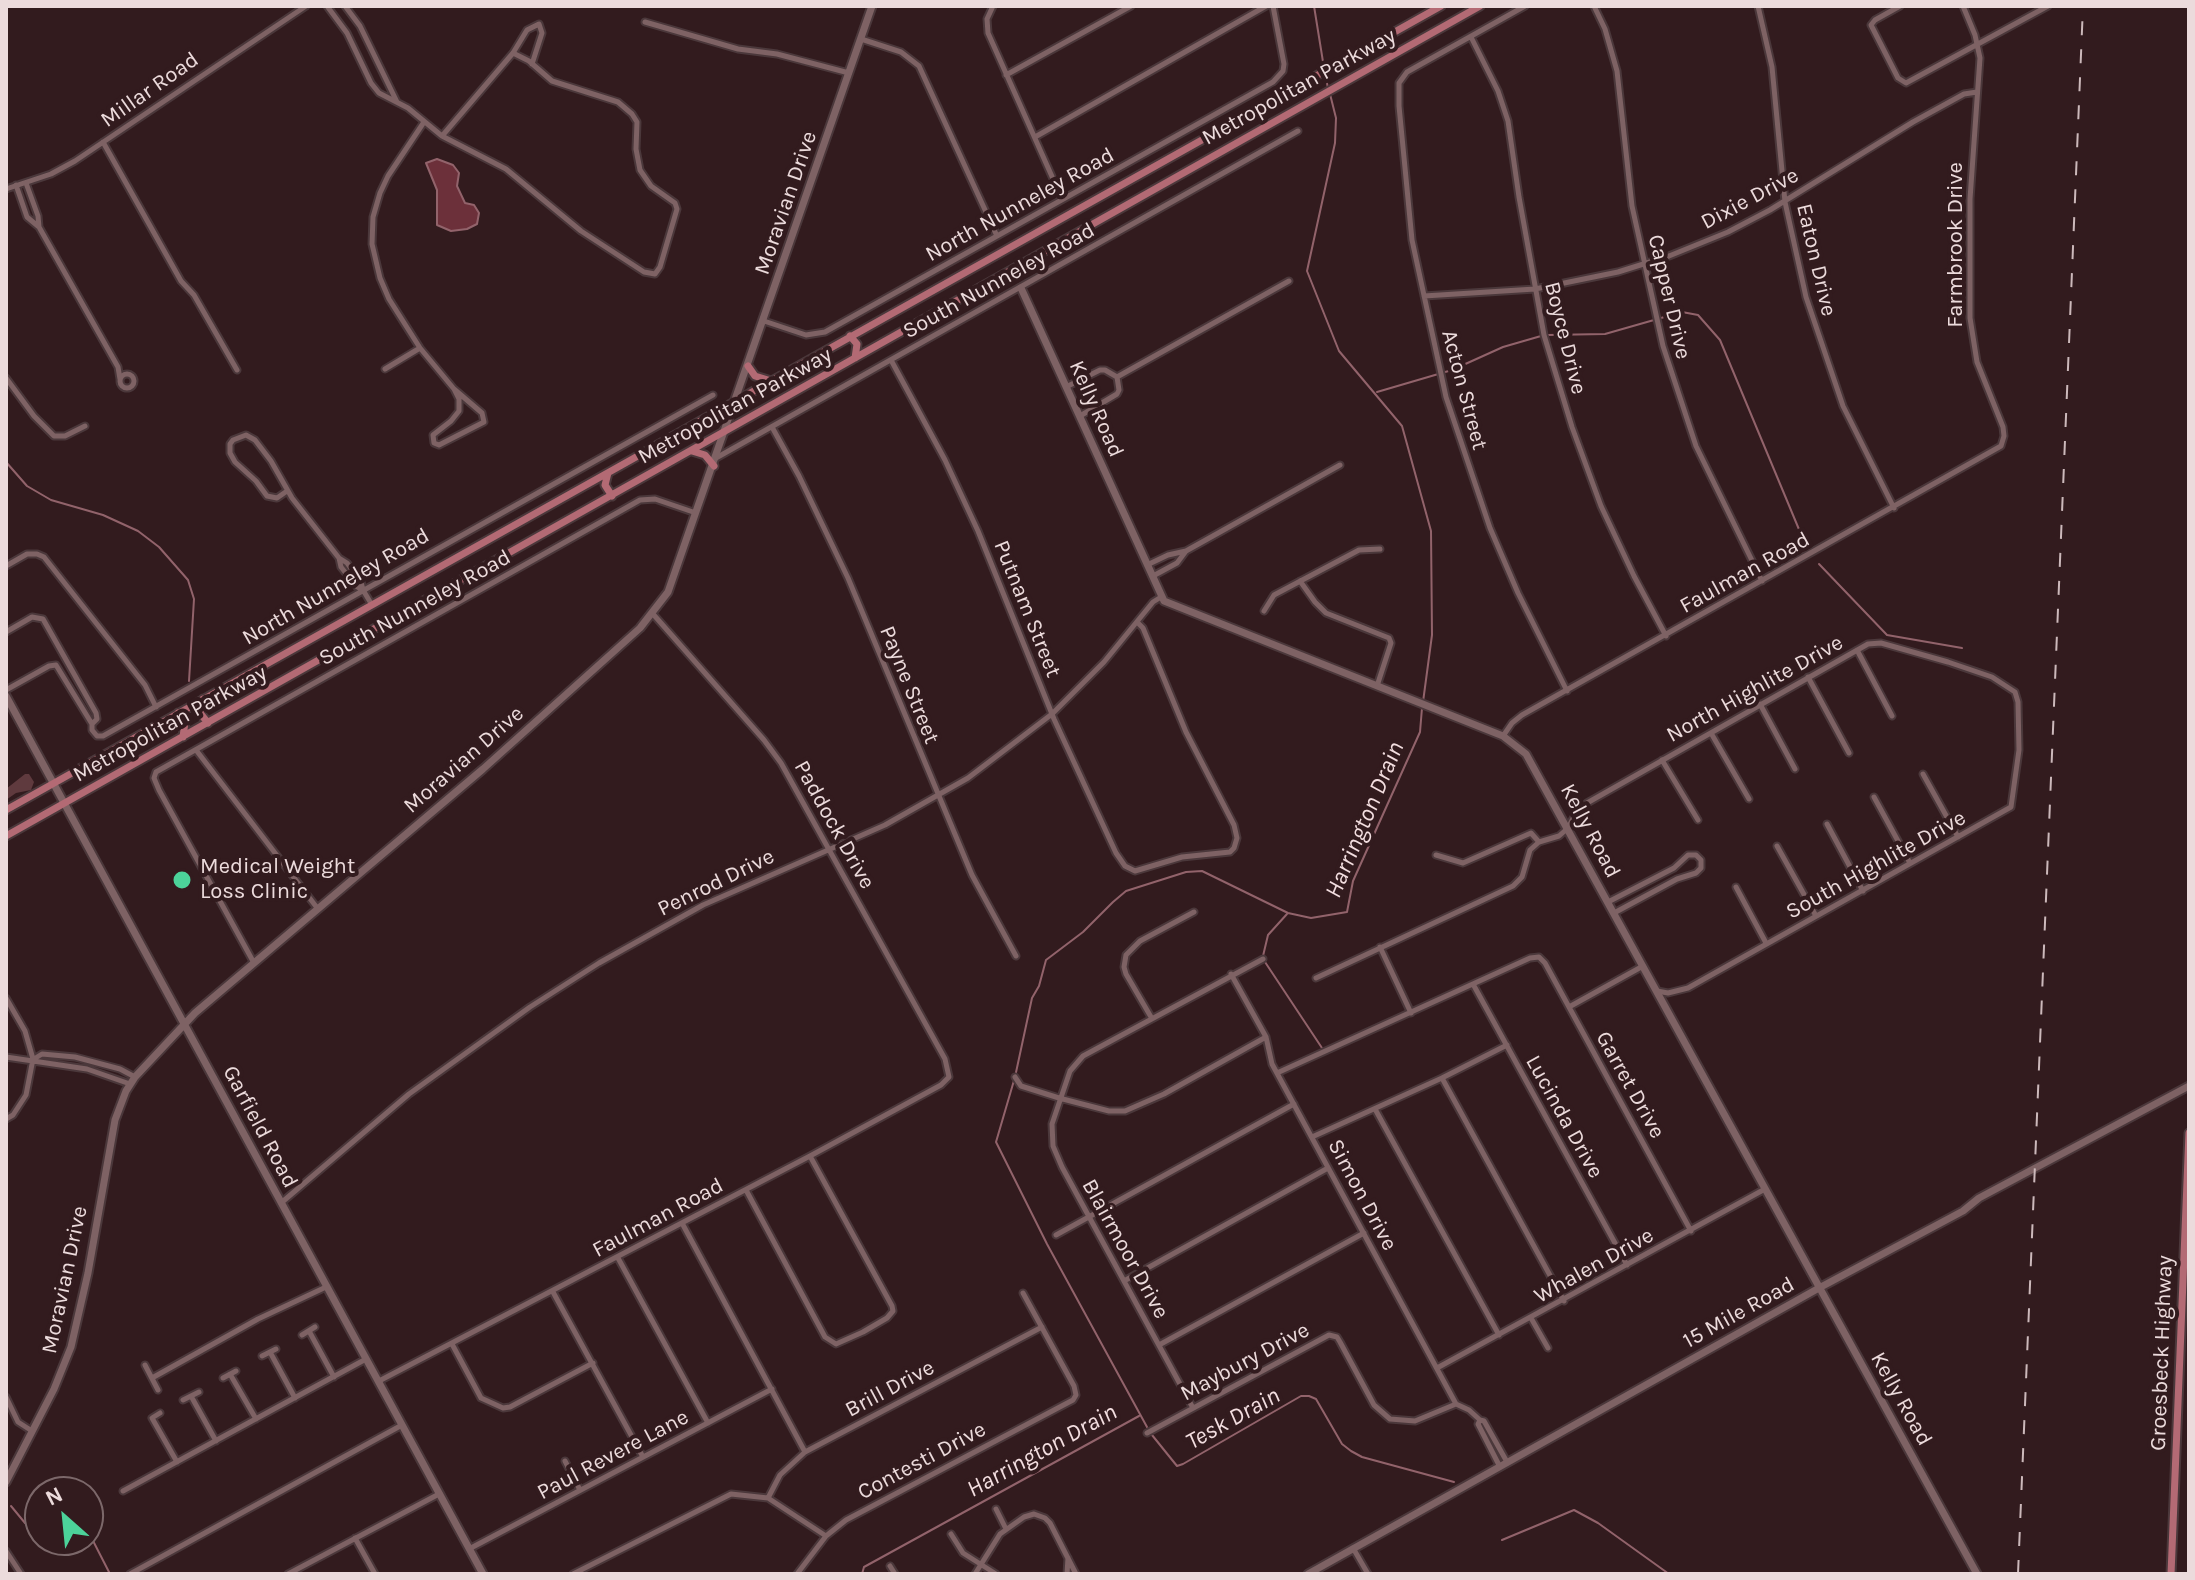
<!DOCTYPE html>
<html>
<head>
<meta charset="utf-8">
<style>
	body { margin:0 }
	#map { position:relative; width:2195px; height:1580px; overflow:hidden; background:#321b1e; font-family:Karla,sans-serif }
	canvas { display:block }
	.frame { position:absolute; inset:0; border:8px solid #ecdbdc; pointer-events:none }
	.north { position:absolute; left:24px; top:1476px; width:80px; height:80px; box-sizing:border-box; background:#321b1e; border:2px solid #7c686a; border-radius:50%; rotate:333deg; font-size:22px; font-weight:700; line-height:32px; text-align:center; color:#ecdbdc }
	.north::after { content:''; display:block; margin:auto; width:28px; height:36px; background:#4cd39a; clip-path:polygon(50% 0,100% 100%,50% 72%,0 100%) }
</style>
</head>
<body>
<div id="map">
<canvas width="2195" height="1580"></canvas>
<div class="frame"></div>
<div class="north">N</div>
</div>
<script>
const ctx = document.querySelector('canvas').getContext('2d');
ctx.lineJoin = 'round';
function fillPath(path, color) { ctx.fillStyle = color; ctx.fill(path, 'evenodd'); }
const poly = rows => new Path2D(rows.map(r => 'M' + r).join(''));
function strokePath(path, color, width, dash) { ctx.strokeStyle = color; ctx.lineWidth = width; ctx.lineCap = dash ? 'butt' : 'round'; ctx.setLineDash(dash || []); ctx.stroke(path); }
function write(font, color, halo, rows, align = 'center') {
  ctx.font = font + ' Karla,sans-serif'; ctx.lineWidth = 8; ctx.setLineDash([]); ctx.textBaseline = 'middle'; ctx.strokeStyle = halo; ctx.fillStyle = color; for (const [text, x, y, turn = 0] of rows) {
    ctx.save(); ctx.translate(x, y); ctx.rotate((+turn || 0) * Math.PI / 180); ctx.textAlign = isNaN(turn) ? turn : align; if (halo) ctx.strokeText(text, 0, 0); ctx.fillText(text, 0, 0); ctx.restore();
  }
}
const green = poly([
	[25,774,29,774,34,782,31,790,16,793,6,800,6,789]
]);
const water = poly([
	[437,159,453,165,459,173,457,186,465,203,474,205,479,213,477,224,467,229,451,231,437,225,437,190,426,163,437,159]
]);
const stream = poly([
	[1314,6,1324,68],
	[1325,74,1328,88],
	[1330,94,1336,118,1335,143,1307,271,1339,351,1402,426,1431,531,1432,635,1423,702],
	[1547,335,1605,334,1682,312,1698,315,1720,340,1803,539],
	[1377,392,1452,370,1503,347,1541,336],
	[6,462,27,486,51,500,103,515,138,531,159,547,188,580,194,599,189,681],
	[1819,564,1887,635,1962,648],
	[1263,956,1268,935,1287,914],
	[1265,962,1322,1048],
	[1147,1427,1047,1244,996,1142,1015,1077,1032,998,1039,986,1046,960,1083,932,1113,902,1126,891,1186,872,1202,871,1288,913,1311,918,1347,912,1353,881,1420,732,1422,708],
	[1152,1435,1177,1466,1183,1464,1301,1396,1309,1396,1316,1399,1342,1444,1351,1451,1362,1457,1454,1482],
	[11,1506,25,1523,29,1524,40,1518],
	[88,1531,110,1574],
	[1502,1540,1574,1510,1598,1523,1669,1574],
	[862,1574,864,1567,1139,1416]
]);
const street = poly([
	[327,6,347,33,371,83,379,93,408,108,442,136,506,169,581,231,644,272,655,274,660,267,677,209,675,203,651,186,640,170,636,149,637,122,632,114,618,102,552,81,529,61,513,53],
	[345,6,360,26,397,102],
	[993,6,987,19,988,33,1062,199],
	[1525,6,1407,72,1399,83,1399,106,1412,240,1446,397,1490,528,1518,593,1567,691],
	[1594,6,1605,29,1617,71,1632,206,1663,346,1696,446,1762,581],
	[1758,6,1772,67,1785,202,1806,297,1843,406,1894,508],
	[1900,6,1875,20,1871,25,1898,78,1906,83,2048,6],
	[645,22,738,49,777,54,849,73],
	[1471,37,1498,91,1508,121,1519,197,1544,335,1572,427,1601,506,1634,576,1666,636],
	[861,39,901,52,919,66,997,236],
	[1006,75,1131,6],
	[424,122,388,176,380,193,373,217,372,244,380,278,389,299,420,348,454,389,459,399,459,411,451,421,433,435,434,443,439,445,484,422,482,413,454,389],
	[442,136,513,53,527,30,539,24,542,33,532,64],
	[1035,137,1266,6],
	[103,142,181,281,194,295,237,370],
	[26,183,38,216,39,227,118,367,120,379],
	[16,185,27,217,39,227],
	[6,189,51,174,75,161,306,6],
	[1424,296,1535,289,1618,272,1669,256,1728,232,1770,210,1913,122,1964,94,1977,92],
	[764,321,806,335,825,332,1273,82,1283,71,1284,64,1273,6],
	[891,360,945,460,978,531,1054,719,1116,853,1125,866,1135,871,1182,857,1230,852,1234,848,1237,838,1234,825,1186,732,1143,628,1137,622],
	[385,369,420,348],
	'120 381a7 7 0 1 1 14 0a7 7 0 1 1-14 0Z',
	[1117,377,1289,281],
	[6,378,34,416,54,436,65,436,85,426],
	[1066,387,1100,370,1105,370,1117,377,1119,390,1117,394,1080,416],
	[772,427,799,476,848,578,972,875,1016,956],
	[716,458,1298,131],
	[287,491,277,498,267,496,256,481,235,462,230,453,230,444,233,440,246,435,255,440,271,461,292,498,339,558],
	[1186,551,1340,465],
	[1147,565,1168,555,1186,551,1177,563,1153,576],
	[6,566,27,554,37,554,44,557,145,685,156,707],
	[1300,581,1315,602,1326,613,1389,638,1391,643,1377,686],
	[362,590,356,586,341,567,339,558,347,563,361,582,363,590,372,605],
	[1264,611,1274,595,1359,550,1380,549],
	[6,632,32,617,43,619,96,713,97,719,92,724],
	[1857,650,1892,716],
	[1808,677,1849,753],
	[6,690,49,666,56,665,92,724,92,730,97,736,103,736,713,395],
	[1760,704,1795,769],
	[1711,733,1749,799],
	[1503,736,1512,723,1522,715,2001,446,2004,436,2003,427,1977,362,1970,318,1970,199,1980,58,1975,35,1963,6],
	[196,750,318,909],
	[1662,760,1698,820],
	[1923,774,1958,837],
	[1874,797,1910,863],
	[1827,824,1863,891],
	[1777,846,1816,916],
	[1436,855,1463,863,1531,833,1539,842],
	[1736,887,1766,943],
	[1608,902,1674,868,1688,855,1696,855,1701,860,1701,868,1696,873,1677,879,1614,913],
	[1380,947,1411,1013],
	[254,963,159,790,154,778,156,772,640,500,655,499,696,513],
	[1231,974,1266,1037,1272,1064,1456,1404,1469,1410,1480,1420],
	[1316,978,1513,886,1522,877,1530,850,1539,842,1559,836,1568,828,1577,811,1587,803,1868,644,1881,643,1948,662,1992,677,2015,692,2018,702,2019,750,2011,807,1688,988,1668,993,1657,991],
	[1473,984,1627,1265],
	[6,998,25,1031,33,1059,26,1095,13,1115,6,1119],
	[1569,1007,1643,966],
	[1151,1017,1126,974,1124,967,1126,955,1140,941,1194,912],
	[6,1057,87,1069,130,1084],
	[34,1059,42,1054,75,1057,120,1069,135,1077],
	[1277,1073,1530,958,1539,957,1545,963,1691,1231],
	[1015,1077,1021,1086,1059,1098,1109,1111,1125,1111,1164,1094,1266,1037],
	[1442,1078,1564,1301],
	[1375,1109,1499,1335],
	[1312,1137,1442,1078,1507,1045],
	[746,1190,825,1337,836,1344,863,1332,887,1318,893,1311,892,1306,810,1156],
	[281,1203,409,1094,530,1007,599,963,703,905,885,825,968,778,1052,714,1104,662,1153,602,1161,597],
	[682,1223,805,1452],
	[1056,1235,1294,1104],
	[618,1258,708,1423],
	[1124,1281,1328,1168],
	[553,1292,643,1457],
	[1531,1318,1548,1348],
	[309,1331,334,1377],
	[302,1335,315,1327],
	[452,1344,481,1398,503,1408,510,1407,593,1363],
	[1159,1345,1364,1233],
	[270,1352,295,1398],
	[262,1356,276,1349],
	[145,1365,158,1390],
	[1437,1368,1765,1189],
	[230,1374,256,1419],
	[152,1378,258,1319,326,1287],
	[223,1378,236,1371],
	[379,1381,810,1156,941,1085,949,1077,945,1059,781,763,764,740,653,614],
	[191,1396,216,1441],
	[6,1397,18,1422,32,1431],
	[183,1400,199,1392],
	[1193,1408,1062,1167,1053,1146,1052,1124,1070,1071,1083,1056,1263,959],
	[160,1413,152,1418,177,1462],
	[1147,1433,1329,1335,1337,1337,1340,1342,1374,1405,1390,1419,1415,1421,1456,1404],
	[565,1461,580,1490],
	[1500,1467,1478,1424,1480,1420,1484,1421,1507,1462],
	[123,1491,366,1359],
	[768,1498,780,1475,805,1452,1042,1327],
	[996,1509,1006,1529],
	[951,1534,963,1553,996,1574],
	[355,1538,375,1574],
	[1353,1548,1368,1574],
	[469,1549,772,1389],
	[6,1551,21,1574],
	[890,1566,895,1574],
	[130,1574,402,1425],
	[288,1574,439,1494],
	[573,1574,731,1494,768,1498,826,1536],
	[797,1574,826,1536,846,1520,1073,1400,1076,1395,1074,1386,1023,1293],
	[975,1574,1000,1534,1024,1517,1034,1514,1045,1518,1050,1523,1076,1574],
	[1067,1574,1068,1558]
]);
const secondary = poly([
	[1021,288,1164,601,1503,736,1526,754,1977,1574],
	[6,696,483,1574],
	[6,1482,54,1389,71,1347,88,1273,115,1120,126,1091,135,1077,195,1013,483,769,640,628,668,592,872,6],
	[1308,1574,1819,1288,1963,1211,1979,1198,2189,1086]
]);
const primary = poly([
	[850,336,857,344,855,358],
	[748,366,755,376,768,380],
	[692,451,705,455,714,466],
	[608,473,605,485,612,496],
	[203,699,200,713,208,723],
	[178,713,185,722,183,737],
	[6,810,1441,6],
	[6,836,1480,6],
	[2171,1574,2189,1133]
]);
const rail = poly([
	[2018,1574,2083,6]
]);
const markers = [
	[182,880,10,"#4cd39a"]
];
const streetNames = [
	["Metropolitan Parkway",1299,87,-29],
	["Millar Road",150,90,-35],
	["Dixie Drive",1750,199,-28],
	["Moravian Drive",786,203,-71],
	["North Nunneley Road",1020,205,-29],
	["Farmbrook Drive",1956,245,-90],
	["Eaton Drive",1816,260,77],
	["South Nunneley Road",999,281,-29],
	["Capper Drive",1669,297,77],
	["Boyce Drive",1565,338,76],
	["Acton Street",1464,390,75],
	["Metropolitan Parkway",735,406,-29],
	["Kelly Road",1096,409,66],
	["Faulman Road",1745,573,-29],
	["North Nunneley Road",336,587,-30],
	["South Nunneley Road",415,608,-29],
	["Putnam Street",1027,609,68],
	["Payne Street",909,685,68],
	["North Highlite Drive",1755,689,-29],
	["Metropolitan Parkway",170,724,-29],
	["Moravian Drive",464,760,-41],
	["Paddock Drive",834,825,61],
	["Kelly Road",1590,831,62],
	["South Highlite Drive",1876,865,-29],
	["Penrod Drive",716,883,-26],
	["Garret Drive",1630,1085,61],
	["Lucinda Drive",1564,1117,61],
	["Garfield Road",260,1127,62],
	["Simon Drive",1362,1195,62],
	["Faulman Road",658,1218,-28],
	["Blairmoor Drive",1125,1249,61],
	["Whalen Drive",1594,1266,-29],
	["Moravian Drive",65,1280,-78],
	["15 Mile Road",1739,1313,-29],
	["Groesbeck Highway",2162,1353,-88],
	["Maybury Drive",1245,1362,-28],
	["Brill Drive",890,1389,-28],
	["Kelly Road",1901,1399,61],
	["Paul Revere Lane",613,1455,-28],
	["Contesti Drive",922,1461,-28]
];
const poiNames = [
	["Medical Weight",200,867],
	["Loss Clinic",200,892]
];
const waterNames = [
	["Harrington Drain",1365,820,-67],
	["Tesk Drain",1233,1419,-29],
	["Harrington Drain",1042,1451,-29]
];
fillPath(green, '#5f3a3e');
fillPath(water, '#6c303a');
strokePath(water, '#92636b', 2);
strokePath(stream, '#92636b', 2);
strokePath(street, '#4b383b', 9);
strokePath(secondary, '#4b383b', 11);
strokePath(primary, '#4b383b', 11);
strokePath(street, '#7e6264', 5);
strokePath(secondary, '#7e6264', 7);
strokePath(primary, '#b36a74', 7);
strokePath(rail, '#ccb9bb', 2, [14, 14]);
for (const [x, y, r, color] of markers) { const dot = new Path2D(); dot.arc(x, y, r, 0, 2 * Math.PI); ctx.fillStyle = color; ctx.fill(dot); strokePath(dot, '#321b1e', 3); }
write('22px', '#ecdbdc', '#321b1e', streetNames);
write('22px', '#ecdbdc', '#321b1e', poiNames, 'left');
write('italic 24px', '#f3dee0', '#321b1e', waterNames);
</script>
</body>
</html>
